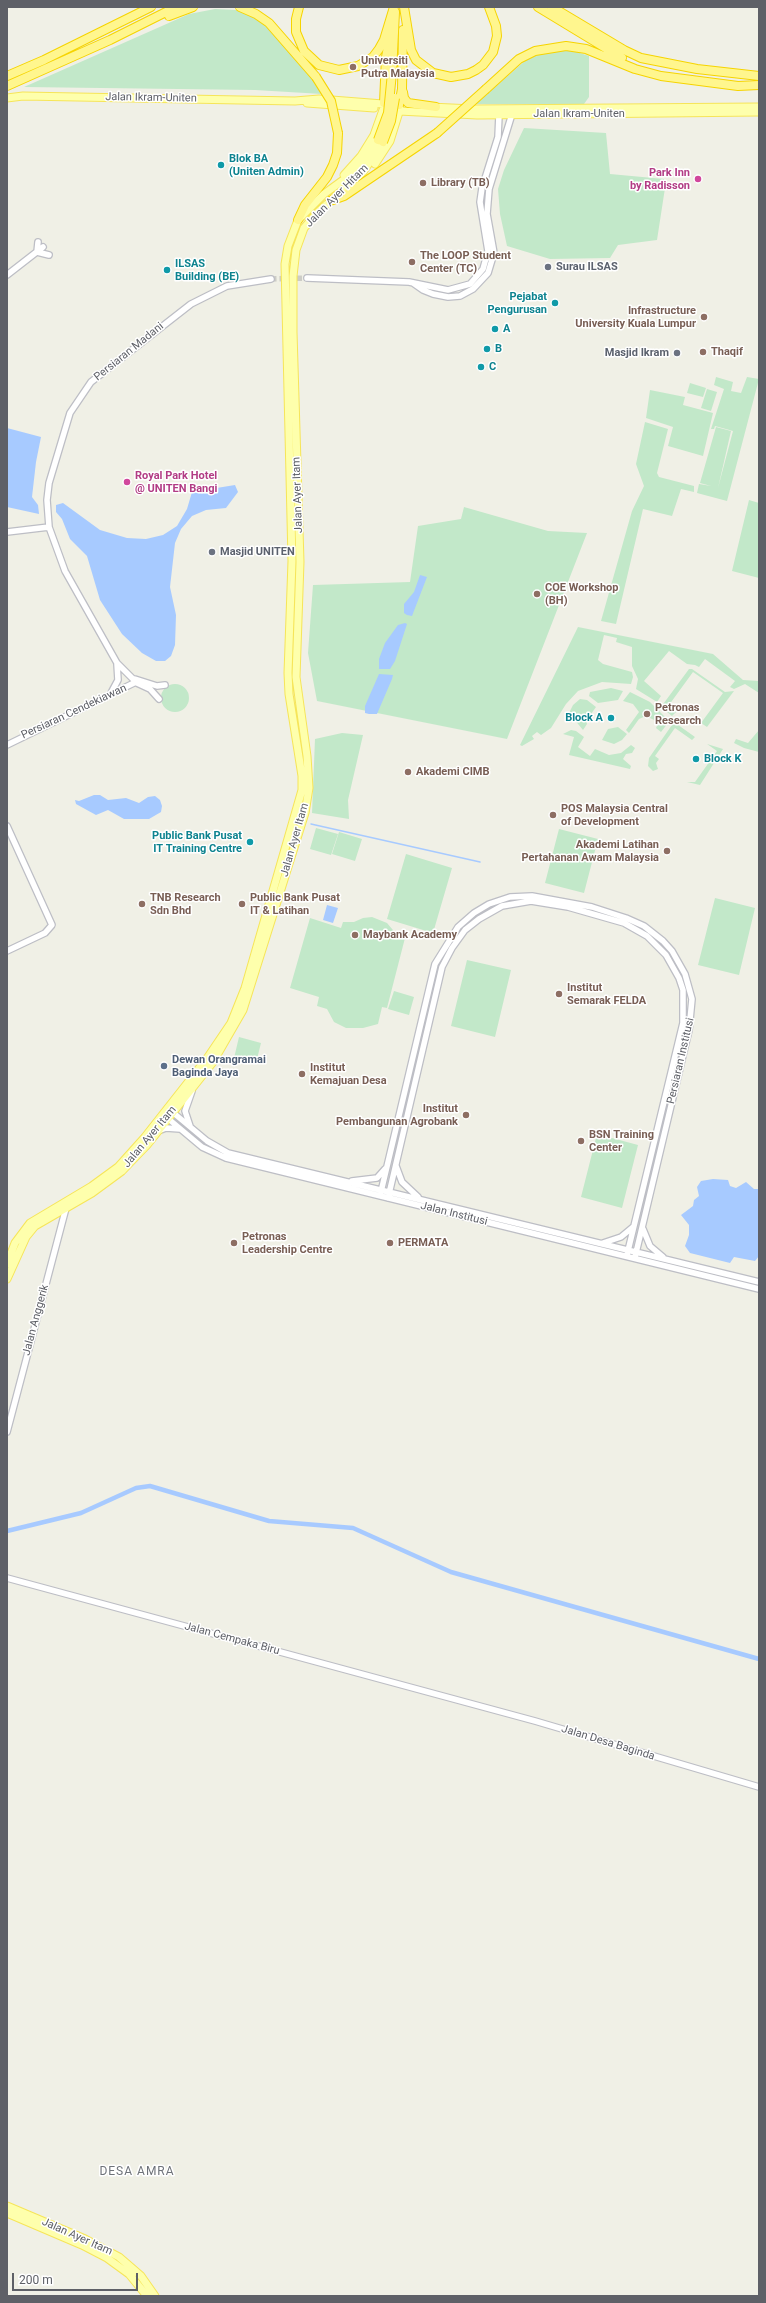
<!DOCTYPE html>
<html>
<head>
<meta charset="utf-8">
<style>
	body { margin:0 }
	#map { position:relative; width:766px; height:2303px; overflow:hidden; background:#f0f0e6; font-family:Roboto,sans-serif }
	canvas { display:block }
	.frame { position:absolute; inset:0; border:8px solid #5e6067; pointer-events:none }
	.scale { position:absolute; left:12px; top:2273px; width:126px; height:18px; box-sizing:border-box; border:2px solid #5e6067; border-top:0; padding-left:5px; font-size:12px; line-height:14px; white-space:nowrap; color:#5e6067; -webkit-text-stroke:3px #fff; paint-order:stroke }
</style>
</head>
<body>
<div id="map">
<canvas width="766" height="2303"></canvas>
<div class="frame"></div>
<div class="scale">200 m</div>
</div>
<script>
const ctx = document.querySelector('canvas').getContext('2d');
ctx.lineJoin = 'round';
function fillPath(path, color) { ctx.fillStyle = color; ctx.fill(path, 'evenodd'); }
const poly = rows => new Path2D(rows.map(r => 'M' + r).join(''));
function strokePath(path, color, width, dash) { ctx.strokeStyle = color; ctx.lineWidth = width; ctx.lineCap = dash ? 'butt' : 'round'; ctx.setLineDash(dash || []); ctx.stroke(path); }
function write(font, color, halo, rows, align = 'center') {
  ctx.font = font + ' Roboto,sans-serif'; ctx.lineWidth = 3; ctx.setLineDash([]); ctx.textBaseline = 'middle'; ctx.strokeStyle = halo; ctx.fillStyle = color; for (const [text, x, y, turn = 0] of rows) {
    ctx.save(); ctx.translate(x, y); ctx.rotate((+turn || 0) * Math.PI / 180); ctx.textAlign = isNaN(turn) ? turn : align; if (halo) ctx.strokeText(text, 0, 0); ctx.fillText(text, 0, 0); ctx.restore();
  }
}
const green = poly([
	[215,9,236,10,256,18,271,29,311,77,322,94,255,90,24,87,189,14],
	[568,49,589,56,589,97,584,104,476,104,527,59,547,50],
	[524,128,606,133,610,174,664,179,665,188,657,240,618,245,610,258,550,259,507,246,500,214,498,189,504,170],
	[716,377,733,382,731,391,741,393,747,377,759,379,727,501,697,493,699,484,711,486,700,483,716,427,731,431,718,488,733,431,715,426,714,429,711,429,724,389,714,385],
	[690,383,706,388,703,397,687,393],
	[707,389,717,392,711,411,701,408],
	[650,390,685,397,683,405,713,413,703,456,668,446,673,427,646,418],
	[645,422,668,429,657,473,659,477,694,486,694,492,681,489,672,516,643,509,616,624,601,621,632,511,644,486,636,464],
	[749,500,759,503,759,578,732,571],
	[464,507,548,531,587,533,507,739,317,701,308,653,313,585,410,582,418,526,461,519],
	[578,627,713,654,743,680,759,681,759,693,745,684,734,689,730,687,735,681,705,659,699,667,695,665,687,664,669,651,644,681,661,696,657,702,636,689,638,679,632,666,632,647,616,642,617,638,604,635,598,660,603,664,632,672,633,677,631,684,602,682,578,691,566,704,551,728,541,735,537,732,532,736,534,739,522,746,520,745],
	[689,669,692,669,725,692,734,691,707,727,701,723,723,693,693,672,669,705,676,712,672,716,661,707],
	'161 698a14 14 0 1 1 28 0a14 14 0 1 1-28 0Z',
	[611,688,623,691,618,700,598,703,589,696,590,692],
	[630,692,650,702,668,720,668,723,661,732,656,728,658,724,656,721,646,716,639,719,629,733,626,730,639,712,633,704,623,701],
	[580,699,587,700,596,707,586,721,587,724,583,730,569,713,573,705],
	[674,722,695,737,692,740,675,728,655,756,659,759,656,763,658,769,653,771,648,766,649,758],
	[618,727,627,734,622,740,614,744,602,740,608,729],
	[571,730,576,731,584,737,578,747,590,756,595,749,609,755,621,753,631,745,635,748,632,753,626,754,623,759,631,766,630,769,569,755,574,737,563,734],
	[759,730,759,752,744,748,734,743,736,739,748,743],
	[342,733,363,735,348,800,349,819,312,813,315,739],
	[707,744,723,749,700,785,687,782,695,782,717,751],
	[316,828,338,834,331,855,310,849],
	[559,829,598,839,584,893,545,883],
	[339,832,362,839,355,861,332,854],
	[406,854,452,868,433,933,387,919],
	[715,898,755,908,739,975,698,965],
	[372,917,387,923,398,936,405,938,387,1008,382,1007,378,1024,363,1028,346,1028,334,1022,327,1009,317,1006,319,997,290,988,310,918,341,928,343,922,354,922,363,918],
	[467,960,511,970,495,1037,451,1026],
	[394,991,414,997,409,1015,388,1009],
	[239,1037,261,1043,256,1063,234,1058],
	[597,1134,638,1145,622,1208,581,1197]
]);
const water = poly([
	[7,428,41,437,36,462,32,497,38,505,39,514,7,507],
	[235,485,238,492,226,508,206,510,192,516,181,529,175,543,170,587,176,615,175,645,171,656,165,661,156,661,142,653,122,634,100,600,87,556,70,539,62,519,56,512,56,505,63,503,100,530,127,538,146,539,163,535,177,526,187,509,192,492],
	[420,575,427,577,412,616,407,615,404,613,404,604,414,592],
	[405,623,407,624,395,661,390,669,379,669,379,659,385,643,398,625],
	[379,674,393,675,392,679,377,714,369,714,365,713,365,706],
	[94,795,100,795,108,800,126,798,139,803,148,797,155,796,160,800,162,806,161,812,149,819,124,819,108,810,96,815,76,804,75,800,79,801],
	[327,905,338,908,333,923,323,920],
	[713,1179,728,1180,730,1186,736,1188,746,1182,754,1189,759,1189,759,1256,755,1261,734,1257,730,1263,690,1253,685,1246,689,1235,689,1225,681,1215,693,1206,694,1200,699,1196,697,1187,701,1181]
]);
const stream = poly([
	[311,824,480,862]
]);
const canal = poly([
	[7,1531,81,1513,136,1488,150,1486,269,1521,353,1528,451,1572,759,1659]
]);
const minorTunnel = poly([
	[271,279,307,278]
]);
const minor = poly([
	[37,252,49,255],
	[37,252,38,242],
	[7,275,43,247],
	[307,278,409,282,448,290,470,284,483,269,488,251,480,202,482,188,498,137,499,115],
	[413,283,423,290,433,294,448,297,460,296,473,289,488,273,494,253,487,214,489,189,512,114],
	[7,532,49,527],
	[135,679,157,686,165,685],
	[111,693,118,680,117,664],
	[159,699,150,689,137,683,117,663,65,571,49,527,47,500,49,483,70,413,91,382,191,304,227,286,271,279],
	[7,745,138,681],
	[7,826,52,925,45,933,7,951],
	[170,1110,207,1141,228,1153,759,1282],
	[165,1116,202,1147,226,1158,759,1289],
	[190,1126,185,1111,192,1091],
	[158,1131,166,1128,180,1129],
	[396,1166,402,1182,418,1197],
	[352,1181,377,1178,385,1169],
	[380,1196,435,964,458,927,474,913,489,904,510,897,532,896,592,907,626,918,644,926,663,941,672,951,685,974,692,999,689,1030,635,1257],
	[388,1198,442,967,452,948,465,930,479,919,502,906,531,901,568,907,624,923,647,936,666,955,679,978,683,990,683,1023,627,1255],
	[643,1229,650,1246,663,1257],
	[603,1243,621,1237,633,1227],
	[7,1432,66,1208],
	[7,1578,535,1721,759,1787]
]);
const major = poly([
	[7,98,23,96,295,101,319,99,383,104],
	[307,103,374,108],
	[430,107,473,109,759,107],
	[399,111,477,115,759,112],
	[375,164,390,141,400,109],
	[344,175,361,156,374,135,383,110],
	[7,1264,15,1243,30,1223,92,1186,118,1167,145,1137,208,1057,231,1023,245,988,302,790,302,776,289,694,288,673,292,561,285,264,288,246,298,220,324,194,357,170,378,140],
	[7,1279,26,1237,35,1226,92,1193,122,1171,147,1145,213,1062,243,1010,305,813,309,788,307,756,296,677,300,562,293,332,293,276,296,250,304,228,318,212,363,172,383,142],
	[7,2206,85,2239,119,2257,141,2276,155,2296],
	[7,2213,82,2245,107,2258,129,2274,147,2296]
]);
const highway = poly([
	[240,7,256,14,269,23,316,77],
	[299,7,296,19,296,32,304,51,319,65,339,70,358,66,373,57,379,49,384,40,394,7],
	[404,7,411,50,416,60,433,73,451,77,468,74,476,70,483,65,493,52,497,36,496,26,489,7],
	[538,7,622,58],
	[552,7,624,50,641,58,697,69,759,76],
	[169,16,193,7],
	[392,73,395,12],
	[7,76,44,60,151,7],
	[7,86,110,40,176,7],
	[486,89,519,59,535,51,566,46,586,49,635,69,661,76,738,86,759,85],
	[403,92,404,98,408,103,436,107],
	[384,103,386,57,391,32],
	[399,105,402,89,403,30],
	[330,201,344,196,437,133],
	[298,220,305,205,327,177,333,165,337,153,338,133]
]);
const highwayBridge = poly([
	[316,77,331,101,338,133],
	[437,133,486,89],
	[378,140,388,113,392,73],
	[383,142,391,121,395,98]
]);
const markers = [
	[353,67,4,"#8d6e63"],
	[221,165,4,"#0f9aa8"],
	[698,179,4,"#d1479c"],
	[423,183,4,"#8d6e63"],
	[412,262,4,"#8d6e63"],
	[548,267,4,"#6b7280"],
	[167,270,4,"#0f9aa8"],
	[555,303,4,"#0f9aa8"],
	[704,317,4,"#8d6e63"],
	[495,329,4,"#0f9aa8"],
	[487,349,4,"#0f9aa8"],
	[703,352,4,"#8d6e63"],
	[677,353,4,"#6b7280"],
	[481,367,4,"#0f9aa8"],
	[127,482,4,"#d1479c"],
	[212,552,4,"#6b7280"],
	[537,594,4,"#8d6e63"],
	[647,714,4,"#8d6e63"],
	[611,718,4,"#0f9aa8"],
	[696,759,4,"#0f9aa8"],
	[408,772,4,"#8d6e63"],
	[553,815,4,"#8d6e63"],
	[250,842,4,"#0f9aa8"],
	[667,851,4,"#8d6e63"],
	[142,904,4,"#8d6e63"],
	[242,904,4,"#8d6e63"],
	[355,935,4,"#8d6e63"],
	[559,994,4,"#8d6e63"],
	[164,1066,4,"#5c6f8a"],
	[302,1074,4,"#8d6e63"],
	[466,1115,4,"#8d6e63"],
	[581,1141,4,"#8d6e63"],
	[234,1243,4,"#8d6e63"],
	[390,1243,4,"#8d6e63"]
];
const educationNames = [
	["Universiti",361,61],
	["Putra Malaysia",361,74],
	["Library (TB)",431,183],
	["The LOOP Student",420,256],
	["Center (TC)",420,269],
	["Infrastructure",696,311,"right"],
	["University Kuala Lumpur",696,324,"right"],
	["Thaqif",711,352],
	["COE Workshop",545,588],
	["(BH)",545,601],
	["Petronas",655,708],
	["Research",655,721],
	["Akademi CIMB",416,772],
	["POS Malaysia Central",561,809],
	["of Development",561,822],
	["Akademi Latihan",659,845,"right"],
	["Pertahanan Awam Malaysia",659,858,"right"],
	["TNB Research",150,898],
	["Sdn Bhd",150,911],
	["Public Bank Pusat",250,898],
	["IT & Latihan",250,911],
	["Maybank Academy",363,935],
	["Institut",567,988],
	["Semarak FELDA",567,1001],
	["Institut",310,1068],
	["Kemajuan Desa",310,1081],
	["Institut",458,1109,"right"],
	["Pembangunan Agrobank",458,1122,"right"],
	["BSN Training",589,1135],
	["Center",589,1148],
	["Petronas",242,1237],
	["Leadership Centre",242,1250],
	["PERMATA",398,1243]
];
const streetNames = [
	["Jalan Ikram-Uniten",151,98,1],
	["Jalan Ikram-Uniten",579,114],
	["Jalan Ayer Hitam",337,196,-45],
	["Persiaran Madani",129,352,-39],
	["Jalan Ayer Itam",298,495,-92],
	["Persiaran Cendekiawan",74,712,-25],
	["Jalan Ayer Itam",295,840,-74],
	["Persiaran Institusi",681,1061,-77],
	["Jalan Ayer Itam",150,1137,-50],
	["Jalan Institusi",454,1214,14],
	["Jalan Anggerik",36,1320,-75],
	["Jalan Cempaka Biru",232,1639,15],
	["Jalan Desa Baginda",608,1743,17],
	["Jalan Ayer Itam",77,2237,24]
];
const cultureNames = [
	["Blok BA",229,159],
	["(Uniten Admin)",229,172],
	["ILSAS",175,264],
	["Building (BE)",175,277],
	["Pejabat",547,297,"right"],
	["Pengurusan",547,310,"right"],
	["A",503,329],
	["B",495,349],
	["C",489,367],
	["Block A",603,718,"right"],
	["Block K",704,759],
	["Public Bank Pusat",242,836,"right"],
	["IT Training Centre",242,849,"right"]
];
const hotelNames = [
	["Park Inn",690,173],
	["by Radisson",690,186],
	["Royal Park Hotel",135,476,"left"],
	["@ UNITEN Bangi",135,489,"left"]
];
const worshipNames = [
	["Surau ILSAS",556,267],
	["Masjid Ikram",669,353,"right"],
	["Masjid UNITEN",220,552]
];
const serviceNames = [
	["Dewan Orangramai",172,1060],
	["Baginda Jaya",172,1073]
];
const neighbourhoodNames = [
	["DESA AMRA",137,2172]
];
fillPath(green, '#c2e8c9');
fillPath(water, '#a7caff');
strokePath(stream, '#a7caff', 1.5);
strokePath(canal, '#a7caff', 4.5);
strokePath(minorTunnel, '#ccccc6', 5.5, [5.5, 3]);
strokePath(minor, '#bdbec5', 8);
strokePath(major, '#f6e559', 9);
strokePath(highway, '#f6d400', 10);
strokePath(minor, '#fff', 5.5);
strokePath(major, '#feffac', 7);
strokePath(highway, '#fff68e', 8);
strokePath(highwayBridge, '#f6d400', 10, []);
strokePath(highwayBridge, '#fff68e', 8);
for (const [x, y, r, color] of markers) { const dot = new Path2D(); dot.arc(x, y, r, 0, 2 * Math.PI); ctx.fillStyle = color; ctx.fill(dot); strokePath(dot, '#fff', 1.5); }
write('bold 11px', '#785e54', '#fff', educationNames, 'left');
write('11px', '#5e6067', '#fff', streetNames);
write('bold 11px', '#0d838f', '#fff', cultureNames, 'left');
write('bold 11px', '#b23c85', '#fff', hotelNames, 'right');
write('bold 11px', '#5b616d', '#fff', worshipNames, 'left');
write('bold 11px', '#4e5e75', '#fff', serviceNames, 'left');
ctx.letterSpacing = '1px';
write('12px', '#6e7279', '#fff', neighbourhoodNames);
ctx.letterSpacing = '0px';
</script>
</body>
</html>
